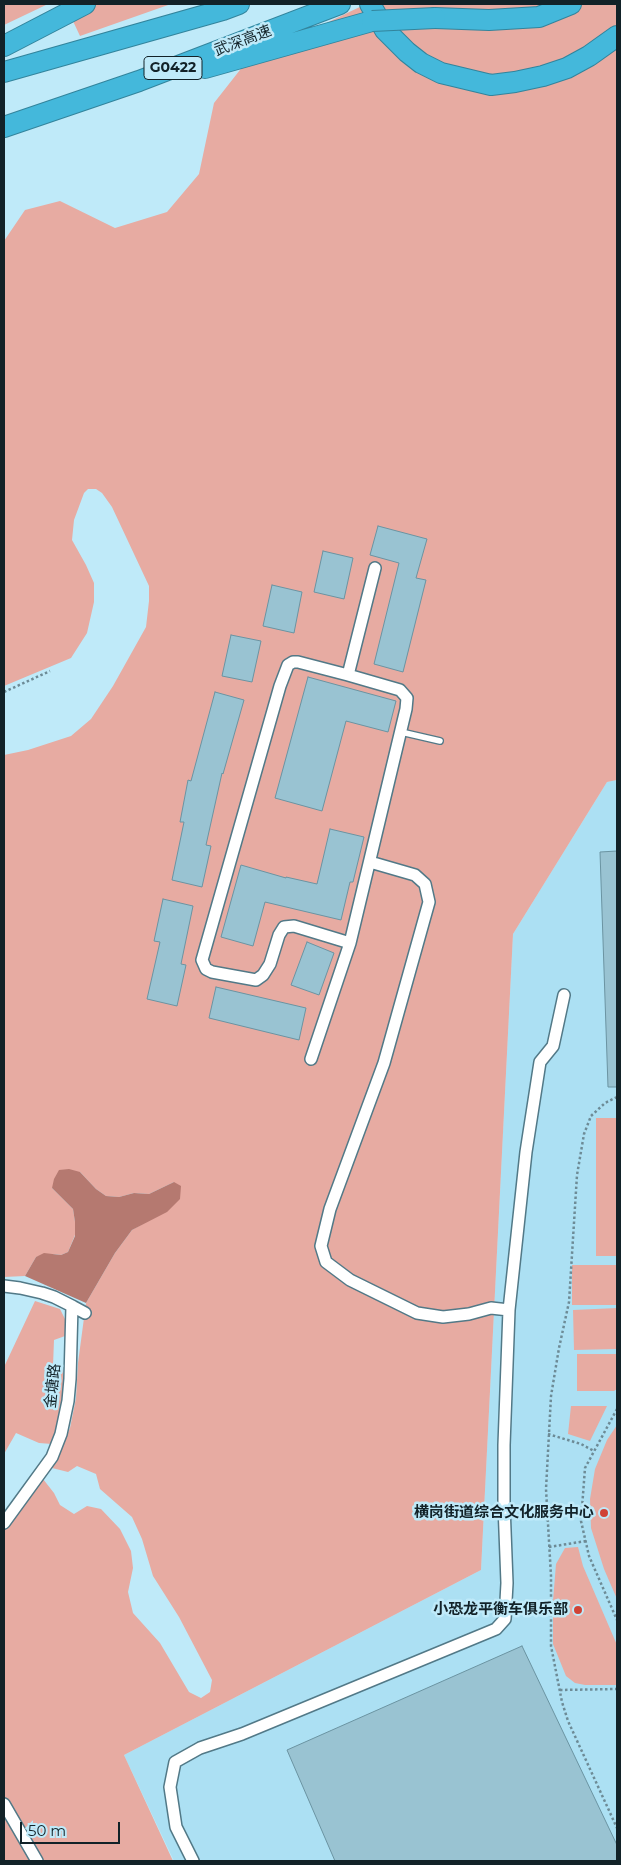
<!DOCTYPE html>
<html>
<head>
<meta charset="utf-8">
<style>
	body { margin:0 }
	#map { position:relative; width:621px; height:1865px; overflow:hidden; background:#bfeaf9; font-family:Montserrat,sans-serif }
	canvas { display:block }
	.frame { position:absolute; inset:0; border:5px solid #122228; pointer-events:none }
	.scale { position:absolute; left:20px; top:1822px; width:100px; height:22px; box-sizing:border-box; border:2px solid #122228; border-top:0; padding-left:6px; font-size:15px; line-height:18px; white-space:nowrap; color:#122228; -webkit-text-stroke:4px #bfeaf9; paint-order:stroke }
</style>
</head>
<body>
<div id="map">
<canvas width="621" height="1865"></canvas>
<div class="frame"></div>
<div class="scale">50 m</div>
</div>
<script>
const ctx = document.querySelector('canvas').getContext('2d');
ctx.lineJoin = 'round';
function fillPath(path, color) { ctx.fillStyle = color; ctx.fill(path, 'evenodd'); }
const poly = rows => new Path2D(rows.map(r => 'M' + r).join(''));
function strokePath(path, color, width, dash) { ctx.strokeStyle = color; ctx.lineWidth = width; ctx.lineCap = dash ? 'butt' : 'round'; ctx.setLineDash(dash || []); ctx.stroke(path); }
function write(font, color, halo, rows, align = 'center') {
  ctx.font = font + ' Montserrat,"Noto Sans SC",sans-serif'; ctx.lineWidth = 5; ctx.setLineDash([]); ctx.textBaseline = 'middle'; ctx.strokeStyle = halo; ctx.fillStyle = color; for (const [text, x, y, turn = 0] of rows) {
    ctx.save(); ctx.translate(x, y); ctx.rotate((+turn || 0) * Math.PI / 180); ctx.textAlign = isNaN(turn) ? turn : align; if (halo) ctx.strokeText(text, 0, 0); ctx.fillText(text, 0, 0); ctx.restore();
  }
}
const built = poly([
	[617,780,617,1861,174,1861,124,1755,481,1570,513,934,607,782]
]);
const green = poly([
	[4,4,48,4,4,25],
	[65,4,171,4,80,36],
	[366,4,617,4,617,780,607,782,513,934,481,1570,124,1755,173,1861,4,1861,4,1524,13,1521,43,1479,54,1493,60,1505,74,1514,87,1506,101,1509,120,1529,131,1551,133,1568,128,1592,133,1613,160,1643,189,1692,201,1698,210,1692,212,1680,179,1617,153,1576,142,1539,132,1517,100,1489,96,1474,77,1466,68,1472,52,1468,70,1428,76,1398,78,1363,86,1303,115,1253,132,1230,146,1222,174,1182,149,1194,134,1193,119,1197,106,1196,96,1189,80,1172,52,1188,73,1209,75,1222,75,1235,68,1252,61,1255,53,1254,36,1257,25,1276,4,1277,4,755,28,750,71,736,91,719,113,686,146,627,149,601,149,586,112,507,102,493,96,489,88,489,84,493,74,520,72,540,86,565,94,583,94,602,87,633,71,658,4,686,4,241,25,210,60,201,115,228,167,212,199,174,214,103,247,61],
	[596,1118,617,1118,617,1256,596,1256],
	[572,1265,617,1265,617,1305,572,1305],
	[35,1301,60,1309,67,1323,65,1336,54,1340,53,1366,63,1370,64,1393,60,1425,52,1444,39,1443,16,1433,4,1454,4,1367],
	[617,1308,617,1349,574,1350,573,1310],
	[577,1354,617,1354,617,1389,614,1391,577,1391],
	[571,1406,607,1406,590,1441,568,1434],
	[617,1425,617,1599,604,1569,591,1528,590,1499,595,1469,607,1440],
	[578,1547,583,1566,617,1645,617,1685,585,1685,575,1683,566,1676,553,1644,553,1601,556,1564,565,1548]
]);
const water = poly([
	[69,1169,80,1172,96,1189,106,1196,119,1197,134,1193,149,1194,174,1182,181,1186,180,1199,167,1212,132,1230,115,1253,86,1303,25,1276,36,1257,44,1253,61,1255,68,1252,75,1236,75,1222,73,1209,52,1188,54,1179,59,1170]
]);
const building = poly([
	[378,526,427,539,416,578,426,580,403,672,374,664,399,563,370,555,378,526],
	[323,551,353,558,344,599,314,592,323,551],
	[272,585,302,592,294,633,263,626,272,585],
	[231,635,261,641,252,682,222,676,231,635],
	[308,677,396,701,388,732,346,721,322,811,275,798,308,677],
	[215,692,244,700,223,774,222,773,206,845,211,846,202,887,172,880,184,822,180,822,188,780,191,781,215,692],
	[330,829,364,837,353,882,350,882,341,920,265,902,253,946,221,937,241,865,286,878,286,877,317,884,330,829],
	[617,851,617,1087,608,1087,600,852,617,851],
	[163,899,193,906,181,964,186,965,177,1006,147,999,160,942,154,941,163,899],
	[307,942,334,953,319,995,291,985,307,942],
	[216,987,306,1008,299,1040,209,1018,216,987],
	[522,1646,617,1845,617,1861,335,1861,287,1750,522,1646]
]);
const path = poly([
	[4,692,50,671],
	[617,1097,605,1103,591,1116,584,1134,577,1175,569,1302,559,1348,551,1396,546,1489,551,1576,551,1646,562,1702,568,1721,617,1828],
	[617,1409,585,1468,581,1521,589,1556,617,1620],
	[548,1434,581,1444,594,1451],
	[549,1547,586,1541],
	[560,1690,617,1689]
]);
const service = poly([
	[401,732,440,741]
]);
const minor = poly([
	[348,675,400,690,407,698,406,709,350,943,294,926,284,927,279,935,270,964,263,975,256,980,212,972,206,969,202,960,280,686,288,665,293,662,298,662,348,675,375,568],
	[311,1059,350,943],
	[4,1286,20,1288,42,1293,54,1297,72,1306,70,1379,68,1401,61,1434,52,1457,4,1523],
	[72,1306,85,1313],
	[509,1310,526,1152,540,1062,553,1046,564,995],
	[4,1804,37,1861],
	[193,1861,176,1827,170,1787,175,1762,200,1748,242,1734,496,1629,505,1619,507,1583,504,1505,504,1445,509,1310,491,1308,469,1314,443,1317,417,1313,350,1280,326,1262,321,1246,330,1209,384,1063,429,902,425,884,415,875,370,862]
]);
const motorway = poly([
	[370,4,385,30,407,52,421,63,441,73,491,85,515,82,543,76,567,68,589,56,617,36],
	[435,18,489,20,539,17,571,4],
	[4,46,85,4],
	[205,68,372,21],
	[4,72,223,10,239,4],
	[4,127,139,81,340,4]
]);
const motorwayBridge = poly([
	[372,21,435,18]
]);
const markers = [
	[604,1513,5,"#d04336"],
	[578,1610,5,"#d04336"]
];
const shields = [
	[173,68,58]
];
const shieldNames = [
	["G0422",173,68]
];
const streetNames = [
	["武深高速",243,41,-21],
	["金塘路",53,1386,-84]
];
const poiNames = [
	["横岗街道综合文化服务中心",594,1513],
	["小恐龙平衡车俱乐部",568,1610]
];
fillPath(built, '#ace0f3');
fillPath(green, '#e7aba2');
fillPath(water, '#b57970');
fillPath(building, '#99c3d2');
strokePath(building, '#6b94a2', 1);
strokePath(service, '#527987', 8);
strokePath(minor, '#527987', 14);
strokePath(motorway, '#32849c', 22);
strokePath(path, '#6d8b96', 2.5, [2.5, 2.5]);
strokePath(service, '#fff', 5.5);
strokePath(minor, '#fff', 11);
strokePath(motorway, '#44b8db', 20);
strokePath(motorwayBridge, '#32849c', 22, []);
strokePath(motorwayBridge, '#44b8db', 20);
for (const [x, y, r, color] of markers) { const dot = new Path2D(); dot.arc(x, y, r, 0, 2 * Math.PI); ctx.fillStyle = color; ctx.fill(dot); strokePath(dot, '#bfeaf9', 2); }
for (const [x, y, w] of shields) { const box = new Path2D(); box.roundRect(x - w / 2, y - 11.5, w, 23, 4); ctx.fillStyle = '#bfeaf9'; ctx.fill(box); strokePath(box, '#122228', 1); }
write('bold 14px', '#122228', null, shieldNames);
write('15px', '#122228', '#bfeaf9', streetNames);
write('bold 15px', '#122228', '#bfeaf9', poiNames, 'right');
</script>
</body>
</html>
